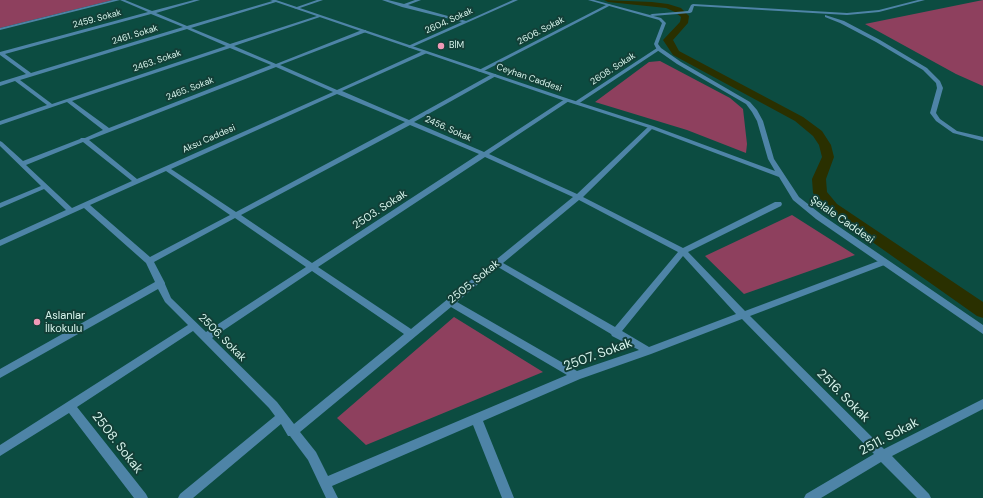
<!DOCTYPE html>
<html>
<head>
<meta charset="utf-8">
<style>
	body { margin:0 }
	canvas { display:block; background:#0c4c41 }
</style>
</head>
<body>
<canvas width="983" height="498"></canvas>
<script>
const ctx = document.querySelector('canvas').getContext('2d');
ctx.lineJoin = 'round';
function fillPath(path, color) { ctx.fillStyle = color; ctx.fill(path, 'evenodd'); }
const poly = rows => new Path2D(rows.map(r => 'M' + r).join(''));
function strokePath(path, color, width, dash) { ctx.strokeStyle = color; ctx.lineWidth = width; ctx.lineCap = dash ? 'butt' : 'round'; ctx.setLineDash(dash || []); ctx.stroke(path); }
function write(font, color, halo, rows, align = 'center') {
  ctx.font = font + ' "DM Sans",sans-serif'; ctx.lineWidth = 4; ctx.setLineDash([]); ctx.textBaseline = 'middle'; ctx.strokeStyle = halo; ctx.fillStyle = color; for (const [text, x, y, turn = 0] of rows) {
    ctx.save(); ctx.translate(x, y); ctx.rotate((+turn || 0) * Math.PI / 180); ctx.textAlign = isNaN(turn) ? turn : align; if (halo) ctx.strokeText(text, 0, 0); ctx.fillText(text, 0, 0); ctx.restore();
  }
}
const green = poly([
	[0,0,113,0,0,28],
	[983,0,983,86,956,74,865,24],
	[660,61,730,98,743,109,747,144,746,153,687,130,595,102,649,62],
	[792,215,855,255,744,294,705,256],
	[454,317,543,372,366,445,337,418]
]);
const canal = poly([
	[604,0,652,2,668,4,681,8,689,16,688,23,673,40,679,51,803,117,822,131,831,145,834,157,826,179,827,192,837,204,983,302,983,318,977,316,827,210,813,193,812,179,822,157,819,145,813,136,795,121,673,55,663,40,680,22,681,17,675,12,666,8,608,2,604,0]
]);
const minor = poly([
	[113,0,120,0,0,30,0,28,113,0],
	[120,0,125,0,152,11,194,0,200,0,156,13,187,26,276,0,276,2,191,28,230,44,320,15,320,17,234,46,276,64,362,30,366,30,366,32,280,65,337,90,423,51,427,51,427,53,342,91,409,120,492,74,496,74,496,76,414,122,484,152,565,99,569,99,569,101,489,154,577,194,649,126,653,126,653,128,583,197,683,248,775,202,781,202,782,204,781,206,688,252,745,311,881,260,887,260,888,262,887,264,750,316,884,449,983,399,983,409,892,456,929,494,931,498,917,498,881,462,821,498,804,498,806,494,874,454,742,319,651,354,580,379,483,421,514,498,502,498,473,425,332,486,338,498,326,498,308,460,290,436,288,436,281,424,193,498,178,498,180,494,275,416,269,408,193,331,77,407,146,494,148,498,134,498,69,413,0,456,0,445,188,325,165,302,158,289,0,378,0,369,155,282,146,263,84,208,0,246,0,240,66,210,44,189,0,208,0,203,41,186,0,146,0,141,2,142,23,161,80,139,81,138,85,138,103,130,67,102,0,125,0,121,47,105,15,81,0,86,0,82,26,74,0,55,0,52,148,12,120,0],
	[151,14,183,27,31,73,5,54,151,14],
	[187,29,226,46,52,104,20,80,187,29],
	[230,48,271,65,109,128,72,101,230,48],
	[276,67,333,92,137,179,89,140,276,67],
	[337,94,405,122,236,212,171,169,337,94],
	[410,125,479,154,312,263,241,215,410,125],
	[83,142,132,181,72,208,26,165,83,142],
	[485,157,573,197,411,329,318,267,485,157],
	[166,171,230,215,150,257,90,205,166,171],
	[579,200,678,252,615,327,503,263,579,200],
	[235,218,306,267,206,332,171,298,165,284,165,283,154,262,235,218],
	[683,256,736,314,649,347,622,331,683,256],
	[498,267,611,334,612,336,639,350,577,371,457,302,498,267],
	[312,271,404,334,294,424,277,402,212,338,312,271],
	[451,307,567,375,328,476,316,452,300,432,451,307],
	[317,0,323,0,297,9,294,8,317,0],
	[382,0,388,0,404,4,415,0,421,0,408,5,466,21,513,0,518,0,410,48,408,47,408,46,462,22,402,7,382,0],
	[918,0,925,0,879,12,847,15,694,6,692,12,690,13,652,16,650,15,652,14,688,11,691,5,693,4,847,13,879,10,918,0],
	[608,4,611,5,482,72,477,71,608,4],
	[825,15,844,21,880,40,927,68,940,81,943,88,936,113,940,119,957,131,983,137,983,141,953,133,936,121,930,113,937,88,936,83,923,70,876,42,840,23,825,17,825,15],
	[657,48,661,49,578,104,573,103,657,48]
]);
const tertiary = poly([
	[270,0,276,0,569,99,653,126,775,171,768,159,757,121,752,112,746,104,677,64,657,50,654,44,662,23,659,20,588,0,594,0,661,18,666,23,658,44,661,48,681,62,750,102,757,110,763,121,774,159,799,197,822,215,983,325,983,334,816,219,793,200,779,177,649,128,565,101,270,0]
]);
const markers = [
	[441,46,4,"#f09ab7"],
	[37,322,4,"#f09ab7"]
];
const farStreetnames = [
	["2459. Sokak",97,19,-15],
	["2604. Sokak",449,21,-24],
	["2606. Sokak",541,31,-27],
	["2461. Sokak",135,35,-17],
	["2463. Sokak",157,61,-19],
	["2608. Sokak",613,69,-33],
	["Ceyhan Caddesi",529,78,19],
	["2465. Sokak",190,89,-21],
	["2456. Sokak",448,129,24],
	["Aksu Caddesi",209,139,-24]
];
const farPoinames = [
	["BİM",449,46]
];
const streetNames = [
	["2503. Sokak",380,210,-33],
	["Şelale Caddesi",842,220,35],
	["2505. Sokak",474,282,-39],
	["2506. Sokak",222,338,45]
];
const poiNames = [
	["Aslanlar",45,316],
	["İlkokulu",45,329]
];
const nearStreetnames = [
	["2507. Sokak",598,355,-20],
	["2516. Sokak",843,396,45],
	["2511. Sokak",889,437,-28],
	["2508. Sokak",117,443,52]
];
fillPath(green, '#8e405e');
fillPath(canal, '#2a3000');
fillPath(minor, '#4e84a7');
fillPath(tertiary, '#4e84a7');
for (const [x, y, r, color] of markers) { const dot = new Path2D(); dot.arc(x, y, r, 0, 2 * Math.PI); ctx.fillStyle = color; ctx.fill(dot); strokePath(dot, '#123f37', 1.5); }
write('9px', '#d8f5ed', '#123f37', farStreetnames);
write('9px', '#d8f5ed', '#123f37', farPoinames, 'left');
write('11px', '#d8f5ed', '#123f37', streetNames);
write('11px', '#d8f5ed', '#123f37', poiNames, 'left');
write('13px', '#d8f5ed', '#123f37', nearStreetnames);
</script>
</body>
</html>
